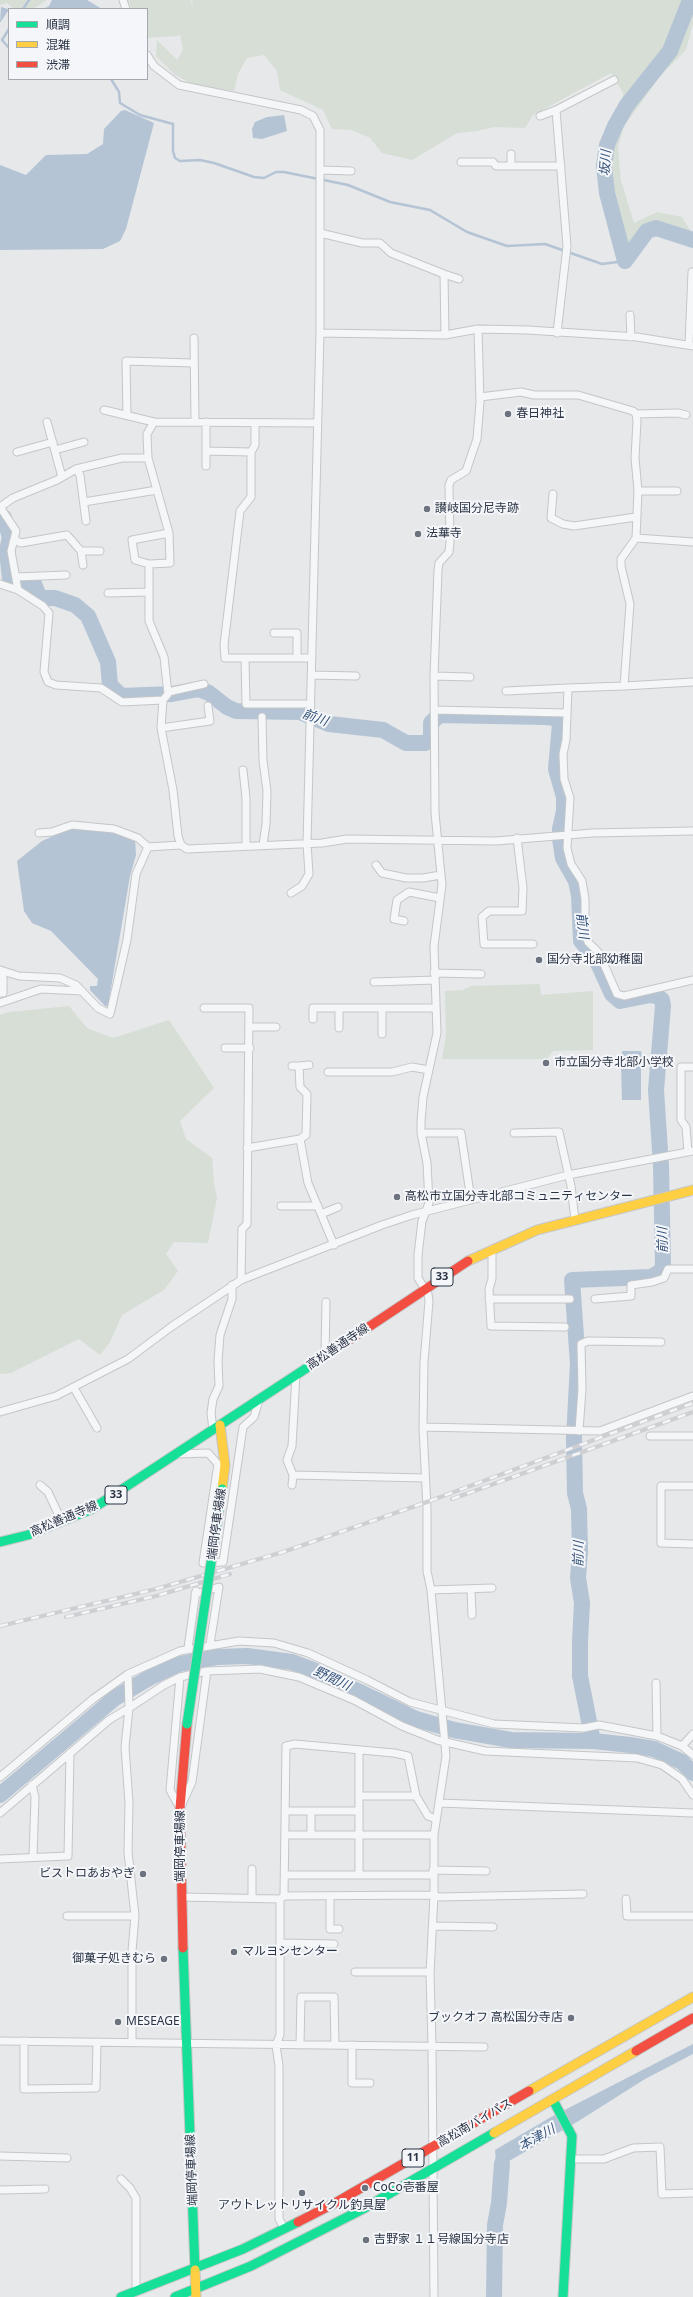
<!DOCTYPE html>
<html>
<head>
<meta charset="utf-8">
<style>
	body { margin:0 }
	#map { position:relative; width:693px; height:2297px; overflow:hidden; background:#e6e8ea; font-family:"Noto Sans","Noto Sans JP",sans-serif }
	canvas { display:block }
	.legend { position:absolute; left:8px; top:8px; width:140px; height:72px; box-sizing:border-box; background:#f4f6f9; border:1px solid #a4a8b1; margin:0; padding:5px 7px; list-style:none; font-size:12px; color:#2b3445 }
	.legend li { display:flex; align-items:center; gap:8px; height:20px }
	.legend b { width:20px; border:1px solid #a4a8b1 }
</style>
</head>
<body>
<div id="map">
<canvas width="693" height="2297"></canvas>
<ul class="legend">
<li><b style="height:5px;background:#16e098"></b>順調</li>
<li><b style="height:5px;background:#ffcf43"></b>混雑</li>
<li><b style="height:5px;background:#f24e42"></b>渋滞</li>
</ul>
</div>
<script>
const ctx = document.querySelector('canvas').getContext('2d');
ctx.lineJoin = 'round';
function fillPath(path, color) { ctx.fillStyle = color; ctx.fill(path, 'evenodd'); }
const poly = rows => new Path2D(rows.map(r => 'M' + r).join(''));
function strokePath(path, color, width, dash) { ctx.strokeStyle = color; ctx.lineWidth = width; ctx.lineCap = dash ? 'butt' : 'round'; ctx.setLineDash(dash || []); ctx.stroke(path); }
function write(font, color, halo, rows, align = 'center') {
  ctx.font = font + ' "Noto Sans","Noto Sans JP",sans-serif'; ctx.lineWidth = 4; ctx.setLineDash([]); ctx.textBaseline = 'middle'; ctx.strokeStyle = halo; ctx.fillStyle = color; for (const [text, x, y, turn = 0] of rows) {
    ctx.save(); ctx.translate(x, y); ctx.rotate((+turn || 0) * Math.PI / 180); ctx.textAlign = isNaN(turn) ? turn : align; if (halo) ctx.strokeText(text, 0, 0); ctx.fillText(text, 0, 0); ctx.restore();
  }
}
const green = poly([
	[0,0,47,0,33,9,14,9,7,3,0,5],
	[128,0,191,0,193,12,192,0,693,0,693,23,686,50,662,74,624,126,618,147,621,181,634,223,657,212,682,217,692,234,664,226,650,225,627,252,611,191,609,159,616,137,623,93,611,73,533,115,525,128,494,127,477,131,457,133,412,160,382,153,370,138,352,130,332,129,323,110,280,90,277,71,264,55,247,58,238,74,234,91,193,85,174,74,156,56,157,40,177,60,183,50,180,34,177,36,147,38,147,9,132,9],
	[540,984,541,995,593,991,593,1050,553,1051,547,1059,442,1059,446,1036,445,991,463,990,471,986],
	[69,1006,87,1028,113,1038,169,1020,214,1088,180,1121,186,1139,212,1158,214,1183,217,1198,208,1243,174,1242,166,1254,178,1271,164,1290,122,1315,110,1342,100,1355,79,1339,11,1373,0,1374,0,1015,9,1012]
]);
const water = poly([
	[52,0,87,0,102,9,43,9,49,6],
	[1,7,8,9,8,11,0,23],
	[125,110,154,123,126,229,120,241,103,249,0,250,0,165,26,175,46,155,87,154,103,144,104,129,121,111],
	[284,115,287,131,262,139,253,138,252,129,255,122,267,117],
	[71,828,111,831,135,839,136,855,130,876,108,1006,105,1006,90,990,90,986,97,986,98,979,51,931,32,923,24,911,17,861,42,841],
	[622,1051,641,1051,642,1059,622,1060],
	[621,1066,641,1066,641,1100,622,1100],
	[693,2044,693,2054,645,2079,577,2122,509,2161,506,2165,504,2185,498,2186,495,2150,551,2117]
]);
const stream = poly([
	[23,9,29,0],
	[9,29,2,40,9,48],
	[111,79,119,92,120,103,140,115,173,124,173,151,175,158,180,161,200,160,214,163,254,177,264,178,276,172,284,172,348,185,390,202,430,210,467,232,507,246,545,244,602,264,625,261]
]);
const river = poly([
	[690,0,670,51,627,105,615,126,607,145,604,166,607,193,625,261,647,231,656,228,693,240],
	[0,514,4,518,10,537,7,551,10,579,21,583,25,582,34,584,38,594,42,598,55,598,75,605,88,616,108,662,110,685,121,696,172,694,199,689,209,693,227,707,236,711,300,712,329,724,383,730,406,743,425,743,431,739,431,723,439,715,546,717,555,718,560,724,556,769,564,797,564,811,560,829,560,839,563,858,576,881,579,895,581,941,595,957,612,994,620,1001,650,995,657,996,662,1000,663,1006,656,1090,661,1166,663,1266,661,1271,651,1277,572,1280,578,1364,574,1438,575,1493,579,1509,580,1552,578,1578,582,1603,580,1641,580,1676,593,1741],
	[0,1795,115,1698,149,1678,179,1664,218,1657,247,1656,292,1662,316,1671,416,1719,454,1730,511,1740,593,1741,630,1745,654,1749,682,1762,693,1773],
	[494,2297,495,2225,499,2203,502,2163]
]);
const street = poly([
	[123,0,126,9],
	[147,55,154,66,179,85,301,110,313,116,320,130,320,333,307,843,309,874,302,886,291,893],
	[540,116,556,110],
	[511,154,511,166],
	[461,162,493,162,496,166,561,166],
	[321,170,351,171],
	[320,233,362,243,380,243,391,253,444,274,445,335],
	[444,274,459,279],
	[630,315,631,337],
	[320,333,445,335,478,329,528,330,637,337,693,346],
	[557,333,567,246,556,110,614,80],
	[194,338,195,422],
	[689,345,692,272],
	[480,397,521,392,534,395,578,395,633,411,636,414,637,421,635,458,638,491,636,538,693,542],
	[104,410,154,422,317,423],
	[636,414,678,413,686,415],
	[127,415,126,361,193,363],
	[47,422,62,477],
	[154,422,147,434,148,458,169,533,170,563,149,564,135,560,132,540,169,533],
	[206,422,206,466],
	[255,423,255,445,251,452,251,497,240,511,224,645,225,658,312,658],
	[55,450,84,442],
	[206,451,251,452],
	[17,452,53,442],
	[148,458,122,458,76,469,57,480,13,498,0,507,16,531,11,551,18,590,43,606,49,613,44,672,48,682,56,685,101,688,122,702,163,700],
	[76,469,80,475,86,521],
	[638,491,677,491],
	[553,494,551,518,563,524,574,526,636,517],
	[84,502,157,490],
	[636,538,621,559,621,566,630,604,624,686,693,682],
	[15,540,21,543,67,535,81,551,83,565],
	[81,551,100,551],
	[149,564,149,621,164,657,168,694,163,700,161,728,173,790,178,836,181,845,187,849,322,843,347,839,496,841,592,833,693,831],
	[16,577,66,575],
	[0,584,18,590],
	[108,593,148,592],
	[274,633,297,633,297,658],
	[245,659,246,704,311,704],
	[312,675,356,676],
	[434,676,470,677],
	[624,686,568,688,566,740,563,754,564,779,570,798,567,848,571,864,582,881,585,899,585,934,588,942,599,953,617,994,624,996,693,980],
	[506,691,568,688],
	[168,692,204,684],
	[434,710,567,713],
	[262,717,263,761,267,791,266,824,263,845],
	[161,728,210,721,208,706],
	[243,770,246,798,246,846],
	[39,833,52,832,72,825,114,829,138,838,148,847],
	[517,838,523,888,522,911,489,911,482,917,484,944,533,944],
	[376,865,382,873,406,878,423,878,441,875],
	[404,921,394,919,397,900,409,892,440,898],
	[0,970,19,976,60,978,76,985,98,1008,110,1014,127,940,136,874,148,847,181,845],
	[434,973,481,974],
	[374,982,435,980],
	[0,993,3,993,3,971],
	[0,1003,41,989,82,991],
	[204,1008,249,1008,247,1224,242,1229,241,1280],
	[339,1008,339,1028],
	[382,1008,382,1034],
	[313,1019,313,1008,436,1008],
	[250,1027,276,1027],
	[225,1048,250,1048],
	[292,1066,299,1066,300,1087,307,1094,306,1135,300,1139],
	[299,1066,309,1065],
	[328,1072,392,1072,412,1067,429,1070],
	[421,1133,461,1133,471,1200],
	[514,1133,559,1132,571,1186,575,1220],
	[247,1148,300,1139,308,1183,334,1245],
	[688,1152,686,1127,681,1120,681,1067,693,1067],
	[281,1206,318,1206],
	[321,1214,338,1207],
	[492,1249,492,1279,489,1289,491,1326,565,1327],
	[489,1299,570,1299],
	[595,1299,631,1296,631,1285,652,1282,664,1278,668,1269,693,1269],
	[325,1355,326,1302],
	[74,1388,97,1428],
	[0,1412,56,1396,128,1359,171,1327,241,1280,382,1225,412,1215,568,1175,693,1151],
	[423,1427,600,1431,693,1396],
	[213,1430,211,1413,213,1399,219,1386,218,1361,220,1335,232,1299,232,1285],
	[579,1431,582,1389,581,1344,588,1341,661,1342],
	[650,1436,693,1436],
	[178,1454,208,1453,218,1464,203,1563,223,1562,243,1427,254,1417,259,1400],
	[293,1475,425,1478],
	[40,1485,48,1492,62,1522],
	[292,1485,293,1475,287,1460,292,1446,296,1375],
	[693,1486,661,1486,661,1543,693,1544],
	[471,1589,472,1615],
	[431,1590,492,1588],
	[195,1594,219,1587,210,1644],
	[188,1648,196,1591],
	[128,1674,129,1708,164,1685,180,1677,207,1671,260,1669,299,1677,354,1700,402,1726,437,1740,485,1751,637,1758,662,1765,682,1779,693,1795],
	[656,1683,657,1736],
	[682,1746,693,1755],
	[0,1777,93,1699,128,1674,180,1651,239,1641,274,1643,308,1653,367,1680,410,1702,494,1724,584,1728,599,1725,657,1736,682,1746,693,1734],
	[32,1785,35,1797,33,1857],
	[360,1796,416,1796],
	[440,1803,693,1813],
	[182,1804,192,1782,207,1671],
	[180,1808,170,1790,180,1677],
	[285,1811,359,1811],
	[311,1811,311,1835],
	[0,1813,109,1720,129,1708,125,1747,129,1803,128,1852,135,1916,132,1951,132,2042],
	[285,1835,434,1835],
	[0,1859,68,1856,70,1753],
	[433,1870,486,1871],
	[285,1875,433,1875],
	[359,1875,359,1750],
	[284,1896,286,1746,295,1744,394,1753,408,1756,416,1796,428,1816,436,1819],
	[330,1896,330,1929,339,1929],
	[181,1897,280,1899,284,1896,434,1895,439,1897,583,1894],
	[252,1898,252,1869],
	[280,1899,280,2035,276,2045,279,2066,279,2219,285,2229],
	[626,1899,627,1916,693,1916],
	[67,1916,135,1916],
	[433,1926,493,1927],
	[281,1943,334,1944],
	[355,1972,430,1972],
	[0,2041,484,2047],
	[24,2041,24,2089,96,2088,97,2042],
	[300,2045,301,1997,334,1997,335,2045],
	[352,2045,352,2083,370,2083],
	[0,2156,67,2158],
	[571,2159,604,2159,633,2148,660,2147,662,2194,693,2193],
	[121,2179,130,2188,136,2198,136,2292],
	[0,2190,45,2189],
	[434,2297,432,2045,430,1974,434,1895,434,1835,446,1756,431,1590,427,1571,427,1508,423,1427,424,1362,429,1301,428,1294,418,1278,418,1255,422,1221,429,1203,427,1163,421,1133,421,1122,423,1097,437,1033,434,946,442,885,435,813,434,676,438,570,439,563,449,552,450,542,449,485,451,480,466,471,477,439,480,402,478,329]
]);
const fast = poly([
	[0,1542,28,1535,92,1509,328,1354],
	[183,1948,195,2270],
	[553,2100,572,2136,563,2297],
	[121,2297,243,2249,298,2222],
	[175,2297,251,2266,363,2209,494,2133]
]);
const slow = poly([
	[468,1261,537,1230,693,1190],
	[220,1425,225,1465,222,1489],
	[529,2091,693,1997],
	[494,2133,636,2051],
	[195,2270,196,2297]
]);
const jam = poly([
	[328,1354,468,1261],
	[183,1948,180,1808,187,1724],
	[636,2051,693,2018],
	[298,2222,335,2203,529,2091]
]);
const rail = poly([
	[452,1499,693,1412],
	[66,1617,156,1596,230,1574],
	[0,1626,156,1589,283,1552,427,1502,693,1403]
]);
const fastBridge = poly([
	[187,1724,222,1489]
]);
const markers = [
	[508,414,4,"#6c737f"],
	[427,509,4,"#6c737f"],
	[418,534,4,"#6c737f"],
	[539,960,4,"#6c737f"],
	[546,1063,4,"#6c737f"],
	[397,1197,4,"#6c737f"],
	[143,1874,4,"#6c737f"],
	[234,1952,4,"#6c737f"],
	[164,1959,4,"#6c737f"],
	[571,2018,4,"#6c737f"],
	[118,2022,4,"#6c737f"],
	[365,2188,4,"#6c737f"],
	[302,2193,4,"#6c737f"],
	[366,2240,4,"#6c737f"]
];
const shields = [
	[442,1277,22],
	[116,1495,22],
	[413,2158,22]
];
const shieldNames = [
	["33",442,1277],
	["33",116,1495],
	["11",413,2158]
];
const poiNames = [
	["春日神社",516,414],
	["讃岐国分尼寺跡",435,509],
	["法華寺",426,534],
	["国分寺北部幼稚園",547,960],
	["市立国分寺北部小学校",554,1063],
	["高松市立国分寺北部コミュニティセンター",405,1197],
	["ビストロあおやぎ",135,1874,"right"],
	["マルヨシセンター",242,1952],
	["御菓子処きむら",156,1959,"right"],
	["ブックオフ 高松国分寺店",563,2018,"right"],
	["MESEAGE",126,2022],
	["CoCo壱番屋",373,2188],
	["アウトレットリサイクル釣具屋",302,2206,"center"],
	["吉野家 １１号線国分寺店",374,2240]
];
const streetNames = [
	["高松善通寺線",338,1347,-34],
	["高松善通寺線",64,1519,-23],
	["端岡停車場線",217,1524,-82],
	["端岡停車場線",181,1846,-90],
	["高松南バイパス",475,2123,-30],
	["端岡停車場線",192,2170,-92]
];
const waterNames = [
	["坂川",606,163,-87],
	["前川",315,718,20],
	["前川",582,926,83],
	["前川",663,1240,-91],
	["前川",579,1554,-89],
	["野間川",332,1679,25],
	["本津川",537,2138,-29]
];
fillPath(green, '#d6ded6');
fillPath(water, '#b4c4d5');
strokePath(stream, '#b4c4d5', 2.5);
strokePath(river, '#b4c4d5', 16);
strokePath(street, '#c4c6c8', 9);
strokePath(fast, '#c4c6c8', 11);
strokePath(slow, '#c4c6c8', 11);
strokePath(jam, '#c4c6c8', 11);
strokePath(street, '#f5f6f7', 7);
strokePath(fast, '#16e098', 9);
strokePath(slow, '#ffcf43', 9);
strokePath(jam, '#f24e42', 9);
strokePath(rail, '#cecfd2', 4);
strokePath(rail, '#f4f6f9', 2.5, [8]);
strokePath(fastBridge, '#c4c6c8', 11, []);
strokePath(fastBridge, '#16e098', 9);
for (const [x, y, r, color] of markers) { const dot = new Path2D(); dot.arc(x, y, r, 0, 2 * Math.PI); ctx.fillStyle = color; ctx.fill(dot); strokePath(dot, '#f4f6f9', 1.5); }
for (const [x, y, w] of shields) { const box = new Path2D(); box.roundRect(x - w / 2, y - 9, w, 18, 3); ctx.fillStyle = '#f4f6f9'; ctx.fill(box); strokePath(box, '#2b3445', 1); }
write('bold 11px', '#2b3445', null, shieldNames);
write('12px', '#2b3445', '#f4f6f9', poiNames, 'left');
write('12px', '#2b3445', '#f4f6f9', streetNames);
write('italic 13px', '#34527a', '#f4f6f9', waterNames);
</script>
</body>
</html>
